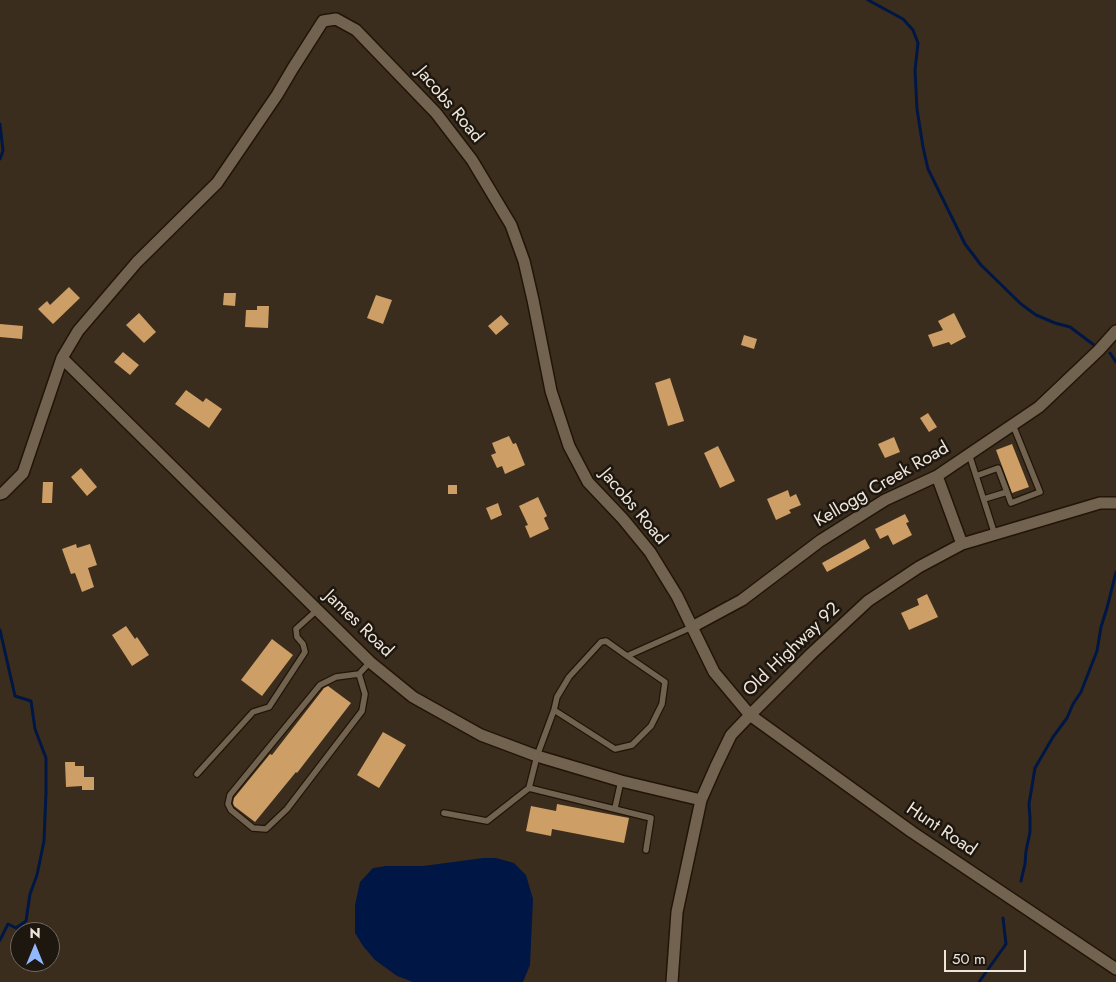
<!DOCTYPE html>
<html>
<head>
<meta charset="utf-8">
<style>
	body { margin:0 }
	#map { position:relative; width:1116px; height:982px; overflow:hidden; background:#3b2d1d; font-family:Jost,sans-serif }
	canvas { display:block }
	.north { position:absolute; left:10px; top:922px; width:50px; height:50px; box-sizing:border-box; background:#1d170f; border:1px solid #716961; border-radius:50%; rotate:0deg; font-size:14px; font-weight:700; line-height:20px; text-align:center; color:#eee5db }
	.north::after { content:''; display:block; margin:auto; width:18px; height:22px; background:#93b7fd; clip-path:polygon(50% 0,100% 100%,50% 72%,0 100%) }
	.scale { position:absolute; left:944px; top:950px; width:82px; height:22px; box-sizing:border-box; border:2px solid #eee5db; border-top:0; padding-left:6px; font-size:15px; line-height:18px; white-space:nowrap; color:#eee5db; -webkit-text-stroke:4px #1d170f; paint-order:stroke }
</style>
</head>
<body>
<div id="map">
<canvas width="1116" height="982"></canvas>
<div class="north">N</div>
<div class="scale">50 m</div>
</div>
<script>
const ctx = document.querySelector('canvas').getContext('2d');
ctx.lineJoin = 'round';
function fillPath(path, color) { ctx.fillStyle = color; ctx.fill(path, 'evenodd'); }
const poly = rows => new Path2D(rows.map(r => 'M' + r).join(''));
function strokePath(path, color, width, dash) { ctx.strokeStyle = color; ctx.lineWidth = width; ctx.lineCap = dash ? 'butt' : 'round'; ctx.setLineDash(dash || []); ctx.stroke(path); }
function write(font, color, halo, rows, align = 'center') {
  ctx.font = font + ' Jost,sans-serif'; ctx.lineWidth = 5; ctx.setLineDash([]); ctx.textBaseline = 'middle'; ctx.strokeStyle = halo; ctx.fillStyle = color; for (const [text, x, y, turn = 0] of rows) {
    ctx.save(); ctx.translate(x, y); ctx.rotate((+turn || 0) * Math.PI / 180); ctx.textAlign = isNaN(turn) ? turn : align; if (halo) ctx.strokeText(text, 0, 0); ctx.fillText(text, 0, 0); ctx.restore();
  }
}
const water = poly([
	[483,858,496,858,514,863,526,875,533,899,530,965,523,982,413,982,397,976,375,960,363,946,355,933,355,905,360,882,373,868,386,866,423,866]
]);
const stream = poly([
	[868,0,903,19,913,30,918,43,915,70,917,109,923,147,928,169,965,244,981,265,1021,304,1036,315,1055,323,1070,327,1094,345],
	[0,124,3,151,0,159],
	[1110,353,1116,362],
	[0,630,15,696,31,701,35,729,46,758,46,793,44,841,37,875,30,894,26,921,16,928,8,924,0,940],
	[1021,881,1025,864,1026,851,1030,832,1030,818,1029,804,1035,768,1053,737,1067,718,1073,704,1081,692,1097,651,1101,627,1107,608,1116,572],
	[979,982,1006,944,1003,918]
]);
const building = poly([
	[69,287,80,298,53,324,38,309,47,301,50,305],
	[224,293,236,293,235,306,223,305],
	[376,295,392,300,383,324,367,318],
	[257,306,269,306,268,328,245,327,246,310,257,310],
	[139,313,156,332,144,343,126,325],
	[954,313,966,337,951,345,949,342,933,347,928,335,943,330,938,321],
	[501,315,509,324,496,335,488,326],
	[0,324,23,326,22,339,0,337],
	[744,335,757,339,754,349,741,345],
	[123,352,139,365,130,375,114,362],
	[670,378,684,421,668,426,655,383],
	[186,390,203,402,206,398,222,409,209,428,175,404],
	[928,413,937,427,929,432,920,418],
	[509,436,513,444,516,443,525,465,505,474,502,466,497,468,491,455,496,453,492,443],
	[894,437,900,452,885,458,878,444],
	[1012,444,1029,487,1012,493,996,450],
	[718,446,735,481,720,488,704,453],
	[81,468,97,487,87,496,71,477],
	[43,482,53,482,52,503,42,503],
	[448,485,457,485,457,494,448,494],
	[788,490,790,497,796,494,801,505,789,510,791,513,776,520,767,499],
	[538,497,547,516,544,518,549,529,530,538,525,526,528,525,519,506],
	[498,503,502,515,491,520,486,508],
	[905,514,909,522,906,523,912,535,893,545,888,535,880,539,875,529],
	[865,539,870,548,827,572,822,563],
	[76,544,77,548,90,544,97,565,88,568,94,587,82,592,75,573,71,574,62,549],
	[927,594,938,617,909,630,901,613,919,605,917,599],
	[126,626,135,639,137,637,149,655,132,666,112,635],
	[272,639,293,655,262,696,241,680],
	[328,686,351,703,297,773,296,772,255,822,234,806,233,803,234,798,270,754,272,755,324,688],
	[383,732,406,745,379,788,357,775],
	[65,762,75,762,75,766,84,766,84,777,94,777,94,790,82,790,82,786,66,787],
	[557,804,629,818,624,843,552,829,551,836,526,831,531,806,556,811]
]);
const lane = poly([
	[969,454,995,535],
	[976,476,998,468,1007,492,984,499],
	[1007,492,1011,503,1040,492,1013,425],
	[627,656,665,682,662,704,651,726,632,745,615,749,554,710,557,697,569,677,601,642,606,641,627,656,692,627],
	[359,674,365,694,362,711,287,809,266,829,253,828,231,810,228,804,230,795,320,685,336,677,359,674,370,662],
	[554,710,537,756,529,788,651,818,646,850],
	[197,774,253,712,269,707,305,652,303,644,297,637,296,629,317,610],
	[615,808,621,781],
	[444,813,487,821,529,788]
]);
const street = poly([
	[1116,331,1099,350,1039,407,937,476,885,500,820,541,742,600,692,627,714,672,750,715,912,832,1116,969],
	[62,358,370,662,413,697,481,735,537,756,621,781,701,800],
	[937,476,962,544],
	[0,494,3,493,23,473,62,358,78,331,137,262,217,183,277,95,293,68,323,21,336,19,356,30,436,113,472,160,511,225,524,261,533,300,551,391,569,446,588,482,623,519,650,552,677,596,692,627],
	[672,982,677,912,701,800,716,766,731,735,750,715,811,654,868,601,919,567,962,544,1100,503,1116,503]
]);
const streetNames = [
	["Jacobs Road",449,105,50],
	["Kellogg Creek Road",882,485,-30],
	["Jacobs Road",633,507,50],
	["James Road",358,624,44],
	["Old Highway 92",792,650,-44],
	["Hunt Road",941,830,34]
];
fillPath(water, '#001745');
strokePath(stream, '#001745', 3);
fillPath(building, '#cd9e65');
strokePath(lane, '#211506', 8);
strokePath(street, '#211506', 14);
strokePath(lane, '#726351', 5.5);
strokePath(street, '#726351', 11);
write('18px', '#eee5db', '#1d170f', streetNames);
</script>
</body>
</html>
